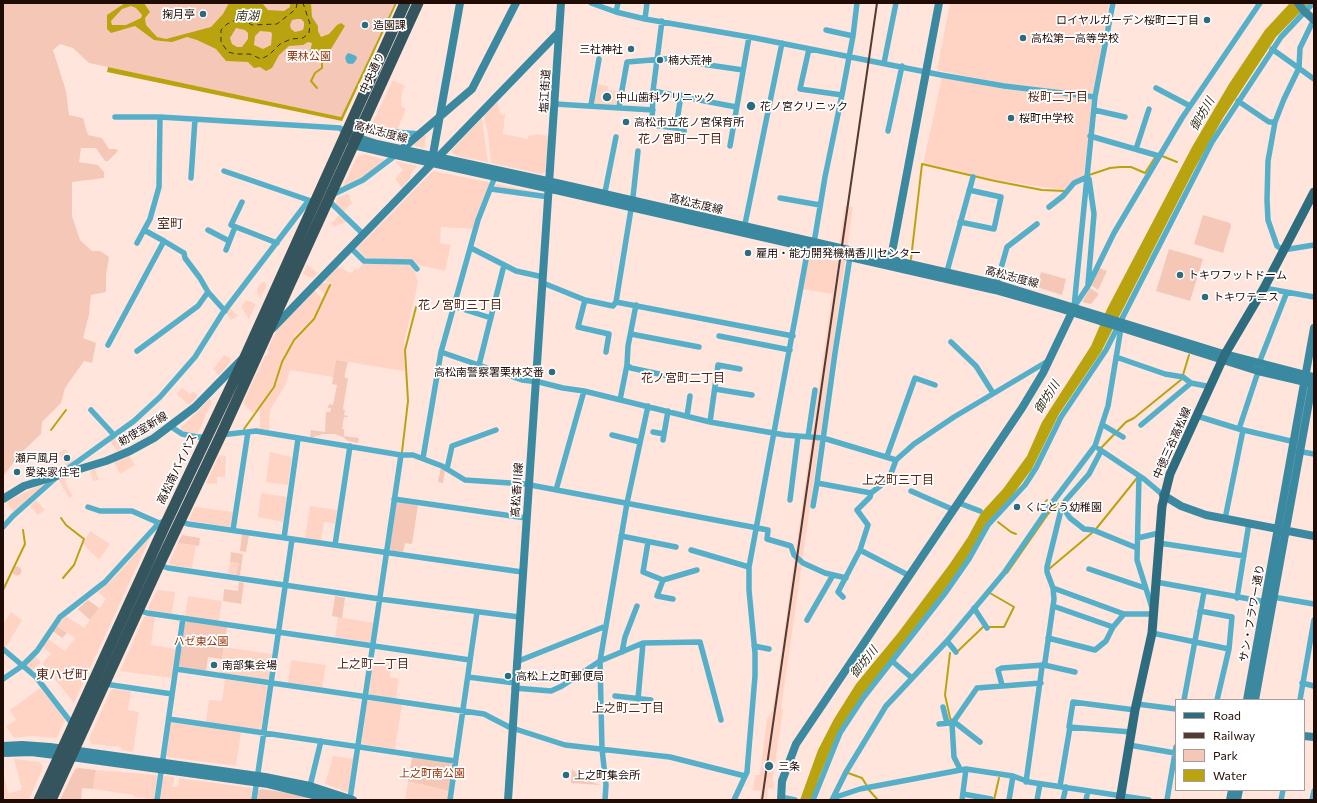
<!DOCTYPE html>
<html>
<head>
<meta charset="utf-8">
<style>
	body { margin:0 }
	#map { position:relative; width:1317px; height:803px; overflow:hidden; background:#ffe5dc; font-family:Commissioner,sans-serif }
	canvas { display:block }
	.frame { position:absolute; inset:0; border:4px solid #200b05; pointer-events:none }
	.legend { position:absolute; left:1175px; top:699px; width:130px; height:92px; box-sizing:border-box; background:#fff; border:1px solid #a69d9b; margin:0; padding:5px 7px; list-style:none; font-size:12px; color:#200b05 }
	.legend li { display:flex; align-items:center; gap:8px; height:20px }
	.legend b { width:20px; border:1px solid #a69d9b }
</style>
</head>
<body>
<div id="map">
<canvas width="1317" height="803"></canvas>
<div class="frame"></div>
<ul class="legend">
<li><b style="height:5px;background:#2e6d80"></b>Road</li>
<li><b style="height:5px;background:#513b34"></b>Railway</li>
<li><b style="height:11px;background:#f5c7b7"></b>Park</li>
<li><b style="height:11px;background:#b9a410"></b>Water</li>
</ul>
</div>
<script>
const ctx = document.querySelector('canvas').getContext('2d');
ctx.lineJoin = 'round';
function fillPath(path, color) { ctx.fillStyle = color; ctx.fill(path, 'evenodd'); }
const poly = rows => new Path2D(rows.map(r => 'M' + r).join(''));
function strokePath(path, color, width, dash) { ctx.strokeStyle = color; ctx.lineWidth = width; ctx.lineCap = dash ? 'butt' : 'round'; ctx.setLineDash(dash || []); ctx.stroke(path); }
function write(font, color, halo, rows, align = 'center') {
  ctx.font = font + ' Commissioner,"Noto Sans JP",sans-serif'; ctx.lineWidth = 3.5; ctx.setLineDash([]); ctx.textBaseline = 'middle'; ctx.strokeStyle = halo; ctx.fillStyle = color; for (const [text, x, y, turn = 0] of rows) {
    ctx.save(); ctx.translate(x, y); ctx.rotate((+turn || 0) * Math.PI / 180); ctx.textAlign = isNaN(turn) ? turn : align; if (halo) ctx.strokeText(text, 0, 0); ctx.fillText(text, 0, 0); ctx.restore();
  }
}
const built = poly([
	[950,3,1109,3,1093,94,1005,84,937,70],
	[942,77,1003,89,1092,99,1084,175,1072,182,1064,190,995,180,923,164],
	[393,80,405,86,402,92,401,106,406,109,397,130,370,128],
	[597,84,608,86,608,90,620,92,617,106,595,104,594,102],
	[497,102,500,113,503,115,505,114,503,134,528,139,528,136,538,134,548,136,546,171,542,174,491,163,488,135,484,116],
	[482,118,488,162,457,156,451,151],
	[425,135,426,136,424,148,414,146,415,142],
	[364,154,386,160,362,179,342,189,356,158],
	[395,161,417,166,411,173,411,177,402,188,395,179,403,170],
	[433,171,488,182,489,185,476,217,473,229,441,227,440,243,451,245,445,271,418,265,413,260,366,258,357,248],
	[496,184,541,193,494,189],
	[348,194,352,203,343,212,335,205,338,197],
	[845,206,853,207,781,709,783,709,772,784,774,784,773,789,768,788,767,800,760,800,761,791,753,790,755,775,760,775,767,719,772,712,778,675,832,294,803,289,809,255,837,261],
	[340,214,348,221,334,227,331,224],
	[363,263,410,265,414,270,418,281,417,288,404,342,405,370,403,371,336,360,333,377,290,370,285,386,270,410,269,430,260,429,260,408,277,382,283,362,294,340,314,319,329,289,331,284,323,280,337,266,351,273,355,269,358,270],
	[307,265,318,273,313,278,303,274],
	[263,282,267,284,260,299,257,291,259,285],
	[322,282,329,285,325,294,317,287],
	[314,290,322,299,313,318,295,335,281,362,275,382,262,404,253,413,243,403,265,356,267,356,269,352,267,350,279,326],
	[246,300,256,304,249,319,241,307],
	[230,308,238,316,231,320,226,312],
	[224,355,231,358,230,363,219,375,213,369],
	[182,388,190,394,193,391,198,396,189,405,176,394],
	[210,399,212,401,197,435,179,430],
	[115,437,122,449,117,451,110,441],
	[66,449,74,461,67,466,58,453],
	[270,452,292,457,288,485,266,482],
	[219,455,226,456,225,477,217,477,217,484,206,483],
	[129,456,135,465,120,474,114,462],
	[95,469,99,480,93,481,90,471],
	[65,478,67,486,73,496,69,498,59,480],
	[42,484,43,486,14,512,6,502],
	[261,493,287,497,283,522,258,517],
	[36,500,45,510,38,515,30,506],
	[310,506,337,510,335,523,324,522,321,541,305,538],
	[195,507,233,512,231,525,229,527,191,521,189,519],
	[90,531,110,544,99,560,83,544],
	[149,538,150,538,74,703,42,663,51,654,42,646,47,638,65,651,75,638,57,626,66,616,84,628,106,599,98,592,115,577],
	[178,543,196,546,192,568,170,565,169,563],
	[230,562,239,563,236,575,228,573],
	[157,590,175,592,172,614,150,611,148,608],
	[188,596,222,601,219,621,185,616],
	[11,612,22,620,6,647,3,646,3,624],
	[147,616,155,617,151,645,176,649,172,678,120,671,144,617],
	[338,617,374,623,372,641,369,642,335,637],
	[224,647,272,654,269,678,266,680,220,673],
	[35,656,41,663,31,671,27,667,27,664],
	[291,660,326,665,322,688,288,683],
	[373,661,391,664,390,677,399,679,396,699,371,695,369,693],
	[225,679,266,685,267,687,261,728,259,730,206,722,209,700,222,701],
	[40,688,65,720,57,737,54,738,31,736,14,738,6,726,16,720,10,710],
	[114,689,131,691,128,710,139,712,133,752,122,750,120,747,92,744,89,739,111,690],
	[370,700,402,704,395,749,363,744,362,742,367,702],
	[172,722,241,732,236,766,167,757,166,755,170,724],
	[333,756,355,759,351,789,347,792,325,784],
	[14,759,40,762,43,767,29,800,3,800,3,772,8,793,22,790],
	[96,770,156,775,157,777,154,799,134,797,134,795,93,789],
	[165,776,174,777,173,787,178,787,179,778,251,788,252,790,251,800,159,800,163,777],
	[408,781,449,791,448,800,405,800]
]);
const green = poly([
	[3,3,395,3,341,117,89,63,73,48,60,44,53,50,66,91,69,115,83,118,88,135,102,138,109,149,116,149,118,151,108,161,105,161,96,148,81,148,79,162,98,165,104,172,104,178,72,182,72,216,80,240,92,251,100,251,109,257,106,275,106,292,91,295,89,315,83,338,96,343,92,363,84,361,65,388,61,403,42,422,41,434,22,452,3,476],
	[1203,215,1230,223,1231,226,1223,253,1194,244],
	[1169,249,1203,259,1190,301,1156,291],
	[1099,268,1107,271,1098,290,1091,285],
	[1041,272,1066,279,1062,295,1037,287],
	[1090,288,1099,294,1091,304,1082,302],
	[336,360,348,362,345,373,345,378,348,378,343,409,345,410,344,415,348,416,348,417,344,417,342,429,344,429,344,436,359,438,358,443,348,441,343,437,334,434,323,434,310,438,311,430,325,432,326,412,330,412,331,408,328,408,329,404,333,405,337,385,332,384],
	[441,467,445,470,443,483,438,482],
	[399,502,418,505,412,544,405,543,403,552,392,551,390,548,396,504],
	[242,534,249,535,246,552,240,551],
	[182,535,200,538,199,546,178,543],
	[231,552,243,554,240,575,236,575,239,563,230,562],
	'12.5 571a4.5 4.5 0 1 1 9 0a4.5 4.5 0 1 1-9 0Z',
	[239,582,244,583,241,604,223,601,224,589,238,591],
	[335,596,345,598,342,618,332,616],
	[88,600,99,608,90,620,78,609],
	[187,621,227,627,222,659,208,657,206,671,181,667,179,665,185,623],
	[57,626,67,633,62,638,53,631],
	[412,757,451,762,452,764,449,791,408,781],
	[79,768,96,770,93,789,82,788,81,800,60,800,75,769],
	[572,769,580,777,600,785,571,783],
	[261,789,289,793,309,798,257,800,258,791]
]);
const water = poly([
	[125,3,144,3,150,12,145,18,146,25,157,37,166,39,211,27,223,14,229,3,262,3,268,10,284,11,290,7,290,3,311,3,312,17,318,26,318,31,321,37,329,34,337,25,341,23,345,26,323,62,315,62,311,58,310,52,312,43,308,42,303,45,289,46,279,55,272,68,266,71,260,67,254,68,248,62,226,61,216,49,197,40,187,37,172,42,161,41,154,40,135,26,111,33,107,29,107,15],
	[131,6,136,8,142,15,141,18,126,25,112,25,111,21,122,9],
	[297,19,301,19,304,22,304,26,303,30,295,32,291,29,290,25,292,20],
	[236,28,245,30,248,33,248,39,242,47,237,47,232,44,230,38],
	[260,31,271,32,272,34,271,45,263,49,254,45,255,36],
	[395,3,397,3,342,121,107,72,108,67,341,117],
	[1290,3,1309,3,1276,37,1223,118,1194,170,1101,352,1059,414,1032,469,1012,496,987,524,960,570,835,740,820,775,812,800,800,800,818,750,834,719,856,684,898,633,949,565,968,537,981,513,1003,489,1027,456,1042,422,1091,346,1107,309,1192,147,1229,84,1265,30]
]);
const stream = poly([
	[317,88,311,81,315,73,322,68,322,63],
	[1162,156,1177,162],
	[1089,175,1110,168,1120,167,1131,167,1145,173,1156,156],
	[911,259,922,164,995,181,1042,190,1065,191],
	[1183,375,1189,355],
	[244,429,274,387,282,362,294,340,314,319,330,285],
	[51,430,66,410],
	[1101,448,1126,422,1134,418,1182,379],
	[402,452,408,401,405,350,416,307],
	[1044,504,1047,500],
	[61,518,66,525,84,539,74,565,63,578],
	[998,522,1011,532,1016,534],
	[1096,529,1137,478],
	[1049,569,1093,532],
	[1007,573,1048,514,1058,504,1056,504],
	[3,590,25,544,23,530],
	[989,627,1004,627,1014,607,990,593],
	[958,651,983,627],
	[950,653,945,695,951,722],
	[848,773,862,778,867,786],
	[868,789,878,800],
	[994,800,999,778]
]);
const ferry = poly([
	[297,3,296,9,277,24,252,25,240,18,227,24,221,30,221,42,228,52,236,54,250,54,261,59,269,55,280,44,291,39,303,38,309,33,310,24,303,3]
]);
const street = poly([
	[591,3,616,12,645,19,755,38,941,75,1004,86,1095,97],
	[616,12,618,3],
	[645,19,647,3],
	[1314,19,1300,48,1299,68,1284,99,1275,122,1268,161,1267,200,1268,220,1277,246,1283,250,1314,245],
	[662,21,653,91,652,125,684,129,684,139],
	[826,30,853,36],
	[809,49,800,89,842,95],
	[1272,49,1314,79],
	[349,56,354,58,352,61,349,61,348,58,349,56],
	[884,63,896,3],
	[1156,88,1190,106],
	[653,91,736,107],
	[1238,101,1269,122,1275,122],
	[555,104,653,110],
	[591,105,599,59],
	[619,107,627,62,676,58,688,62,743,70],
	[1094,110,1125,117],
	[115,117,160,117,324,127,340,128,346,134],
	[676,128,681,95],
	[369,130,421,134],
	[888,131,902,66],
	[1090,136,1159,156],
	[730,146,749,37],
	[1136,149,1149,109],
	[224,171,314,202],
	[191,178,195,119],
	[491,189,549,197],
	[332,195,363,180,396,155],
	[604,197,616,137],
	[780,198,820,205],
	[328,200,363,234],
	[242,202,231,225,277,243],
	[1049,207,1063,196,1074,183,1087,177,1089,179,1094,214,1088,284],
	[960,222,994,229,1001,197,969,190],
	[744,229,782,43],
	[208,230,229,241],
	[164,241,184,253,185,258,200,278,208,292,225,311],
	[137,243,144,230],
	[350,247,364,261,411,262,417,269],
	[471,248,516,271,543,277],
	[226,250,235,227],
	[850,257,835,353,817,483,871,493],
	[946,275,973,177],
	[543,283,585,300,613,306,616,302,633,197,638,151],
	[996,286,1007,247,1037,224],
	[1264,288,1314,297],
	[585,300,578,327,609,334,606,352],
	[616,302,793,336],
	[453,306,491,318],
	[1074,307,1088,286,1114,233,1182,118,1260,3],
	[1074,307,1095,97,1113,3],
	[631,334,699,347],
	[719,336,790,350],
	[951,342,976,366,993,393],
	[108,345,164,241,144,230,150,219,159,187,160,117],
	[137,351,198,306,208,292],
	[441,352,522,380,539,382,563,388,584,391,710,422,785,435,823,438,896,460,914,444,954,417,1048,361],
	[1116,357,1165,374,1183,377,1191,383,1211,387],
	[479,365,504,265],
	[627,365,631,368,678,378],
	[715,389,752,395],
	[620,400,627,365,628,346,636,305],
	[91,410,114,435],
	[687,416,690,396],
	[1197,416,1239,429,1295,442],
	[710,422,718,365,740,369],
	[1103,425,1123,437],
	[1141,425,1191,383],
	[170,426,182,434,197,437,207,437],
	[1239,429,1257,375,1261,358,1287,292],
	[653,432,664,434],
	[220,435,256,431,401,455,413,455,442,466,465,480,525,484,768,530,767,539,791,546,794,555,803,563,825,573,846,578],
	[612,435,640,442],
	[808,437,815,390],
	[663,440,668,411],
	[1099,449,1144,479,1163,495],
	[1297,451,1314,454],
	[887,456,915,378,935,385],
	[423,458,441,352,478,220,496,174],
	[896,460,889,479,871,493,870,497,857,510,868,525,860,550,910,576],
	[447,469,452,446,496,430],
	[556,490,584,391],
	[911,491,954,510],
	[394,499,526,518],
	[790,500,798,436],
	[959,503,980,511],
	[813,506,817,483],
	[1062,506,1070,518,1084,529,1093,530,1137,548],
	[88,507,100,511,132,511,159,523],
	[1225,519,1243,430],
	[180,521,188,524,522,572],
	[3,527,13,516,59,475,134,421,160,397,195,357,222,314,306,204,314,202],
	[233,530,248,432],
	[621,536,676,547],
	[284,538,298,439],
	[1138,538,1159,533],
	[648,542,643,572,663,580,697,570],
	[1159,543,1244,556],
	[335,545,350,446],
	[691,550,749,567],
	[159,565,168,568,380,599,519,617],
	[1089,569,1145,588],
	[663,580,657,596,673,599],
	[1156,582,1266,602],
	[1053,588,1124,614,1154,614,1137,560,1139,476],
	[843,597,838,592,860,550],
	[1273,597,1314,604],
	[1237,598,1249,523],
	[1053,606,1113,627],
	[974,608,987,628],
	[138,610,147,613,470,660],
	[1200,611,1232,617,1229,649,1217,700],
	[807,620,833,575],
	[1152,633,1229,649],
	[1048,638,1095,650,1106,641,1113,627,1124,614],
	[947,641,956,652],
	[754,646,769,649],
	[3,649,36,677,73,725],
	[622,652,625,637,637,606],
	[892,661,912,678],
	[516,662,606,626],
	[176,669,484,714,509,727,565,745,670,757,745,776],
	[468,677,515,683],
	[3,679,22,666,37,651,60,617,105,582,159,523,166,521],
	[1302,683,1314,686],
	[105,684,172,694],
	[1002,685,998,670,1002,668,1044,665,1075,672],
	[514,688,551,691,562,686,600,661,643,643,700,642,721,720],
	[615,696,651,700],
	[638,699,643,643],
	[1184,700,1204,592],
	[1300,700,1314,620],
	[1137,704,1176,709],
	[943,707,947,723],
	[169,719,455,761],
	[953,721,980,742],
	[939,724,950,723],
	[1131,732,1069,727,1073,702,1135,710],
	[1129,745,1175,753],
	[960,769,954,757,952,724,977,688,1041,683],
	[1026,782,1042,667,1045,662,1054,599,1053,588,1047,572,1047,567,1062,506,1066,500,1089,474,1101,451],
	[310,786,321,741],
	[1060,786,1070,727],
	[963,794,991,799],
	[781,797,795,800],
	[833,798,860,789,966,769,1013,776,1029,782,1149,800],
	[350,799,401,455],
	[157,800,183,618],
	[254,800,292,539],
	[450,800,477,612],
	[605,800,606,785,602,749,600,661,627,503,648,406],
	[734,800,747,772,755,676,755,653,749,590,749,567,807,254,815,237,825,177,842,95,853,36,857,3],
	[813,800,840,733,863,698,946,592,969,559,988,525,1025,485,1036,468,1061,417,1106,350,1212,142,1281,37,1313,3],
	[832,800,846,772,886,706,947,641,1004,573,1052,503,1095,446,1108,406,1121,328],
	[962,800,966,769],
	[1009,800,1013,776],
	[1037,800,1040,784],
	[1063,800,1066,787],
	[1086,800,1088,791],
	[1167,800,1176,747],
	[1281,800,1283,790],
	[1312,800,1314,791]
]);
const secondary = poly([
	[1298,3,1303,10,1314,20],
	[352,136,377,144,561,184,997,284,1217,352,1314,377],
	[351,141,353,145,396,155,560,191,995,290,1062,309,1258,371,1314,384],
	[402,149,472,89,516,3],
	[432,160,460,3],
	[890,263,939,3],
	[272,329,559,32],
	[1163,495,1181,506,1206,515,1314,536],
	[3,499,24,486,37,482,106,461,130,451,154,438,195,407,241,360],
	[1247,700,1314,328],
	[1255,700,1313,380],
	[1304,736,1314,737],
	[3,746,22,745,50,747,265,777,310,786,353,800],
	[3,753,31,752,71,757,268,784,333,800],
	[508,800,561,3],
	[781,800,782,781,796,744,1022,408,1043,373,1074,308],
	[1230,800,1232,790],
	[1237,800,1239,790]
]);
const primary = poly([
	[1120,800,1135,710,1152,633,1162,506,1170,474,1225,354,1264,288,1314,192]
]);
const highway = poly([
	[39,800,167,521,245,357,405,3],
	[51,800,159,565,221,435,418,3]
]);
const rail = poly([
	[762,800,877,3]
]);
const markers = [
	[203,14,4,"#2b6d7f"],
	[1207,20,4,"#2b6d7f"],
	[365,25,4,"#2b6d7f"],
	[1023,38,4,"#2b6d7f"],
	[631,49,4,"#2b6d7f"],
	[660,60,4,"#2b6d7f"],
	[607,97,5,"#2b6d7f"],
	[751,106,5,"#2b6d7f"],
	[1011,118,4,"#2b6d7f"],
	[626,122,4,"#2b6d7f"],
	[748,253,4,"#2b6d7f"],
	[1180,275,4,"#2b6d7f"],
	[1205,297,4,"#2b6d7f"],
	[552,372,4,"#2b6d7f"],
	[67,458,4,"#2b6d7f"],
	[17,472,4,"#2b6d7f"],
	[1017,507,4,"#2b6d7f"],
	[214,665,4,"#2b6d7f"],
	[508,676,4,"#2b6d7f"],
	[769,766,5,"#2b6d7f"],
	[566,775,4,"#2b6d7f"]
];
const poiNames = [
	["掬月亭",195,14,"right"],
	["ロイヤルガーデン桜町二丁目",1199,20,"right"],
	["造園課",373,25],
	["高松第一高等学校",1031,38],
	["三社神社",623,49,"right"],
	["楠大荒神",668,60],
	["中山歯科クリニック",616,97],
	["花ノ宮クリニック",760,106],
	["桜町中学校",1019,118],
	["高松市立花ノ宮保育所",634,122],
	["雇用・能力開発機構香川センター",756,253],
	["トキワフットドーム",1188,275],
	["トキワテニス",1213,297],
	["高松南警察署栗林交番",544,372,"right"],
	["瀬戸風月",59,458,"right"],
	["愛染家住宅",25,472],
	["くにとう幼稚園",1025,507],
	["南部集会場",222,665],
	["高松上之町郵便局",516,676],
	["三条",778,766],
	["上之町集会所",574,775]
];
const parkNames = [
	["栗林公園",309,56],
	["ハゼ東公園",201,641],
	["上之町南公園",432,773]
];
const streetNames = [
	["中央通り",372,73,-65],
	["塩江街道",545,91,-87],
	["高松志度線",381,132,15],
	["高松志度線",696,204,13],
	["高松志度線",1012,277,15],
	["勅使室新線",143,429,-31],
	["中徳三谷高松線",1172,443,-66],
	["高松南バイパス",177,469,-64],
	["高松香川線",517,490,-86],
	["サン・フラワー通り",1252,613,-80]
];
const waterNames = [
	["南湖",247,16],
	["御坊川",1202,114,-60],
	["御坊川",1047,397,-57],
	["御坊川",864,662,-51]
];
const neighbourhoodNames = [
	["桜町二丁目",1058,97],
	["花ノ宮町一丁目",680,139],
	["花ノ宮町三丁目",460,305],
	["花ノ宮町二丁目",683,378],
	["上之町三丁目",898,480],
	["上之町一丁目",373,664],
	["上之町二丁目",628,708]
];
const quarterNames = [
	["室町",170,224],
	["東ハゼ町",62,675]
];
fillPath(built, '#ffd4c5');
fillPath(green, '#f5c7b7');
fillPath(water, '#b9a410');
strokePath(stream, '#b9a410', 2);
strokePath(ferry, '#35311c', 1, [5, 4]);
strokePath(street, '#56afc9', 5.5);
strokePath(secondary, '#3a89a0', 8);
strokePath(primary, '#2e6d80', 9);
strokePath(highway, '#34545e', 11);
strokePath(rail, '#513b34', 2);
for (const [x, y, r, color] of markers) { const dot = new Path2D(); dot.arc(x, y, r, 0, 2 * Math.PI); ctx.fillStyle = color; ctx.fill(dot); strokePath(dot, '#fff', 1.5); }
write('11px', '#200b05', '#fff', poiNames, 'left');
write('11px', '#953307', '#fff', parkNames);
write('11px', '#200b05', '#fff', streetNames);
write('italic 12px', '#35311c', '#fff', waterNames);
write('12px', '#582716', '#fff', neighbourhoodNames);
write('13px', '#582716', '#fff', quarterNames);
</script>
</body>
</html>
